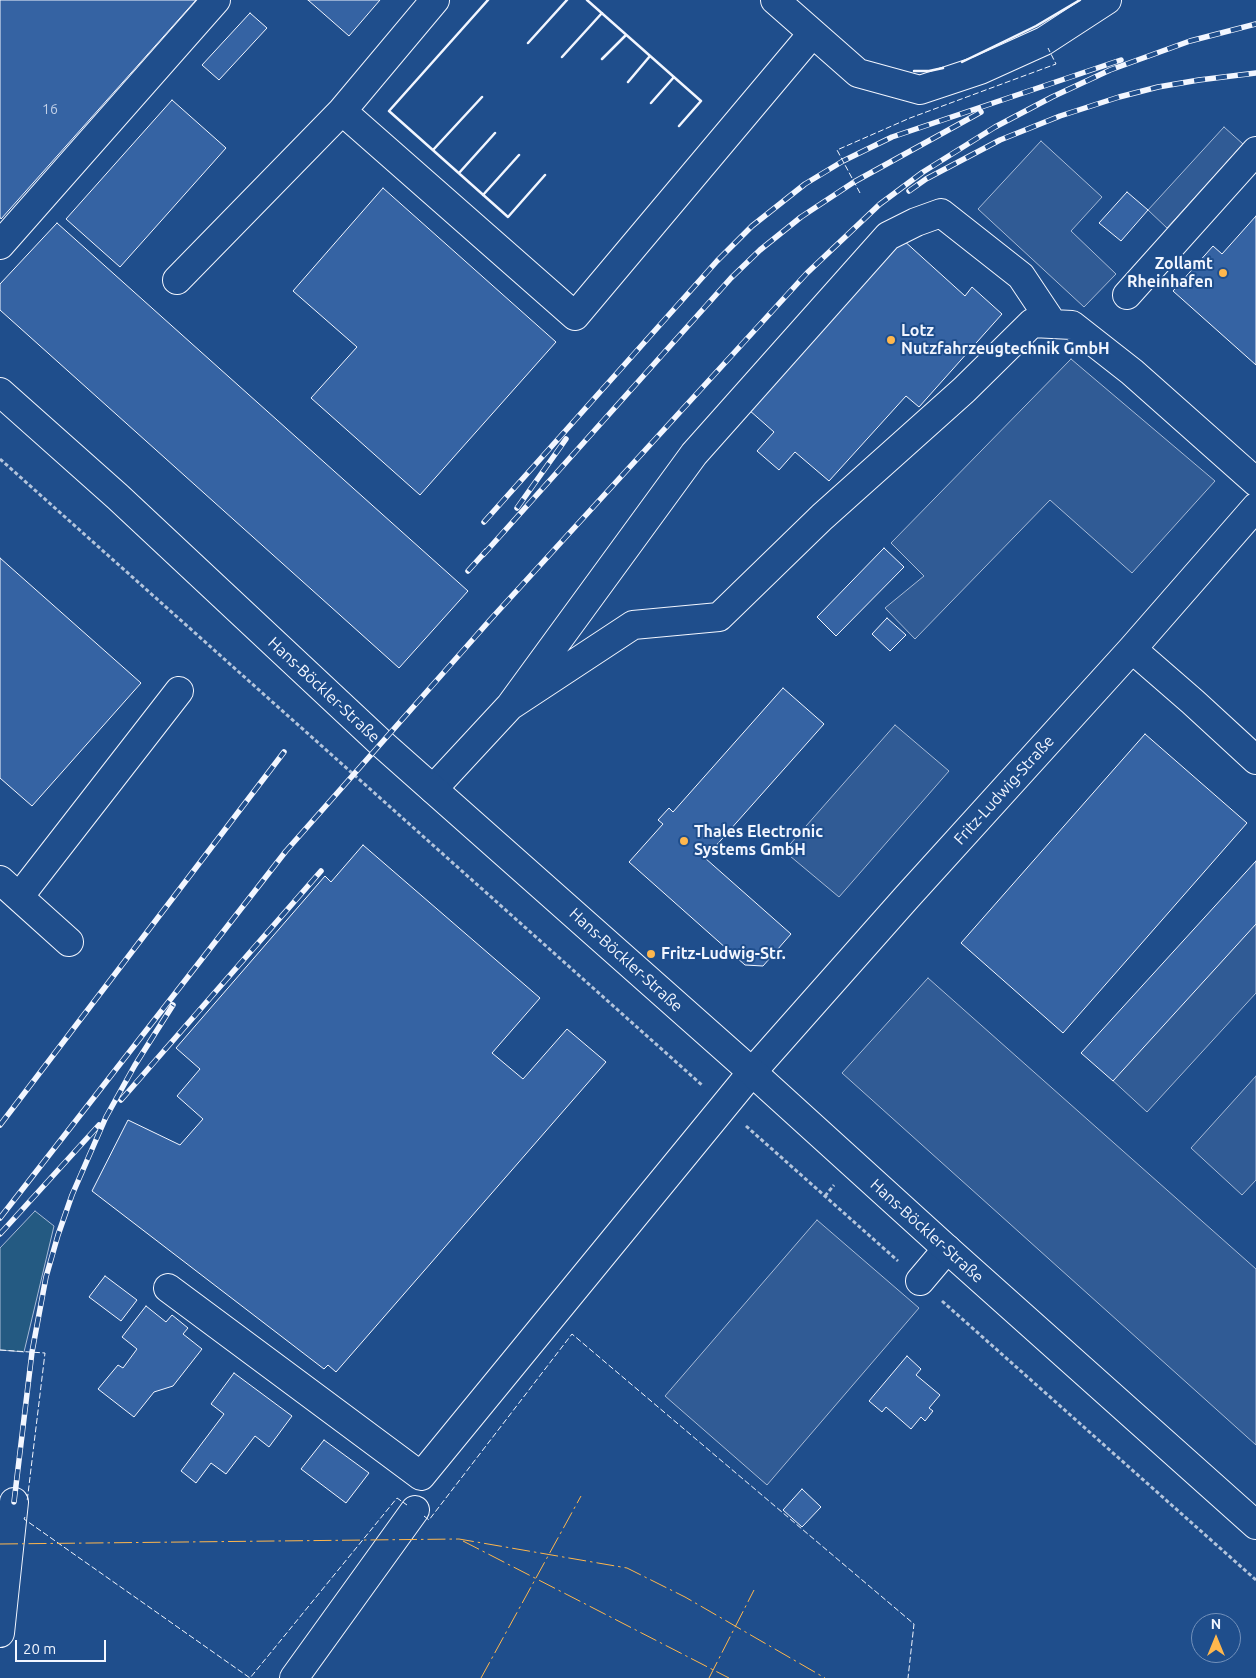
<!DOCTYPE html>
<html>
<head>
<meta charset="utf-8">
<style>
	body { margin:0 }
	#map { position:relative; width:1256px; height:1678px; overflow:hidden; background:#1f4e8c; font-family:Ubuntu,sans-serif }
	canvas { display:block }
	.north { position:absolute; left:1191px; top:1613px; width:50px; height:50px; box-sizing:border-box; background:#1f4e8c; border:1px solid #7391ba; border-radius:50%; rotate:0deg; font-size:14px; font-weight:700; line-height:20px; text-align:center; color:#f2f6ff }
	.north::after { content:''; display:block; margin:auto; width:18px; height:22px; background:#ffb74d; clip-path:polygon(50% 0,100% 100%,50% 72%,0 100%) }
	.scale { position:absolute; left:15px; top:1640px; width:91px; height:22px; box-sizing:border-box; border:2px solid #f2f6ff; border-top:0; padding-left:6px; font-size:15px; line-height:18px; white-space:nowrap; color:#f2f6ff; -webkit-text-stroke:4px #1f4e8c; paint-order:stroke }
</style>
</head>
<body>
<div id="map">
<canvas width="1256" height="1678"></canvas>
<div class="north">N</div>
<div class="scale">20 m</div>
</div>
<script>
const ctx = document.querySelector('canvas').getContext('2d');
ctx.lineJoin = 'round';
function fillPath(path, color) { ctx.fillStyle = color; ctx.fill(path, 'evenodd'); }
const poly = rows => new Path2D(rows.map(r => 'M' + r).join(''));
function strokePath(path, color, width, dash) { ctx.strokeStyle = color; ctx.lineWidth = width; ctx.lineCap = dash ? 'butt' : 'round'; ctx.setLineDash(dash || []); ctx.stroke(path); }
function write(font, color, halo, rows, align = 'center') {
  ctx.font = font + ' Ubuntu,sans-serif'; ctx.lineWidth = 4; ctx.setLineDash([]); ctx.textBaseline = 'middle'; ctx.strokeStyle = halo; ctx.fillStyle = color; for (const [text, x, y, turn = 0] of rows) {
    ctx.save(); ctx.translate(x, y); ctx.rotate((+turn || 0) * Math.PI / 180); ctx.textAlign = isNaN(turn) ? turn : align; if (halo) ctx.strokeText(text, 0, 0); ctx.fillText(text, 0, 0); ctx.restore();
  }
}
const green = poly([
	[35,1211,54,1226,24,1352,0,1350,0,1248,35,1211]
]);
const parking = poly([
	[1224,127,1243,144,1167,228,1148,210,1224,127],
	[1041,141,1102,197,1071,231,1116,274,1084,307,978,209,1041,141],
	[1071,359,1215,481,1132,573,1050,500,915,639,885,608,924,576,891,543,1071,359],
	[895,725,949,771,839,897,784,851,895,725],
	[1256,889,1256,993,1147,1112,1096,1065,1256,889],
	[928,978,1256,1269,1256,1445,842,1073,928,978],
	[1256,1076,1256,1180,1242,1195,1191,1148,1256,1076],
	[817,1220,919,1308,767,1485,665,1396,817,1220]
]);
const building = poly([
	[0,0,196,0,1,219,0,217,0,0],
	[308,0,380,0,349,36,308,0],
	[250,13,267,28,219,80,202,65,250,13],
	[172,100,226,148,120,267,66,219,172,100],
	[383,188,556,342,420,495,311,398,357,347,293,291,383,188],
	[1127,192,1148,210,1121,241,1099,223,1127,192],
	[1256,216,1256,365,1173,291,1213,246,1222,254,1256,216],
	[57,223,468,591,399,668,0,310,0,284,57,223],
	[902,239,965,296,972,287,1002,314,919,407,906,396,829,481,795,452,779,470,757,451,774,432,749,410,902,239],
	[884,548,904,567,836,636,817,617,884,548],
	[0,558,141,683,32,806,0,778,0,558],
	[887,618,906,635,890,651,872,634,887,618],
	[783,688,824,724,705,858,791,934,763,966,745,965,629,862,663,824,658,820,669,808,673,812,783,688],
	[1145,734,1247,823,1063,1033,961,943,1145,734],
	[363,845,540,998,492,1053,523,1079,567,1029,606,1062,336,1372,328,1365,324,1369,92,1191,128,1120,180,1145,203,1119,177,1096,200,1069,176,1048,325,876,331,882,363,845],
	[1256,861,1256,924,1113,1081,1081,1053,1256,861],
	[105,1276,137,1300,121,1321,89,1297,105,1276],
	[146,1306,166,1322,172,1315,188,1328,183,1334,202,1349,173,1386,154,1392,134,1417,98,1389,118,1365,123,1368,137,1349,122,1337,146,1306],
	[907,1356,921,1369,916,1375,940,1395,929,1408,933,1411,925,1421,921,1417,911,1429,886,1407,882,1412,869,1401,907,1356],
	[234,1373,292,1416,269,1447,255,1436,226,1474,211,1463,196,1483,181,1471,224,1414,211,1404,234,1373],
	[324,1440,369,1473,346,1503,301,1469,324,1440],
	[802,1489,821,1507,802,1527,783,1510,802,1489]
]);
const path = poly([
	[0,459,703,1086],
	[746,1126,898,1261],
	[825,1196,834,1185],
	[942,1301,1256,1580]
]);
const minor = poly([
	[435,0,342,111,575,316,812,34],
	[775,0,858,73,920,90,980,70,1044,41,1107,0],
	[0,245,216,0],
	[177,280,342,111],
	[1127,295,1256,151],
	[1132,649,1193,702,1256,760],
	[510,706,633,625,719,617,822,517,964,390,1032,323,1072,325,1132,372,1256,482],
	[433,789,510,706,694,454,888,236,916,222,941,213,1021,276,1053,324],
	[0,880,69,942],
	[19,897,179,691],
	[920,1281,947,1249],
	[168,1288,421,1476,752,1072,907,897,1132,649,1256,507],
	[0,1633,14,1502],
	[294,1678,415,1510]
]);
const major = poly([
	[0,392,118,497,381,743,752,1072,947,1249,1256,1525]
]);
const rail = poly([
	[909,191,926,179,1000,140,1060,116,1119,97,1158,87,1199,80,1256,73],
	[517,508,566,439],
	[484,522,717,261,752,226,805,184,843,161,892,137,1121,60],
	[483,555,731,278,760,250,801,217,854,182,981,112],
	[468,571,486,551],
	[121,1100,321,871],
	[0,1125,284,752],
	[0,1218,286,851,490,620,807,273,880,204,923,172,995,127,1052,97,1110,70,1190,41,1256,24],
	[0,1234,99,1125],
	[14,1502,32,1352,46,1277,58,1235,72,1195,106,1117,135,1065,173,1005]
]);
const fence = poly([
	[860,193,837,150,910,118,1056,64,1048,48],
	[0,1350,45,1353,27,1502],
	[424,1516,429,1520,572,1334,914,1624,908,1678],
	[25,1517,24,1519,250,1678,397,1498,407,1505]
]);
const wall = poly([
	[488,0,389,111,508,217,545,175],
	[587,0,701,101,679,126],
	[528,43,567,0],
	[562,57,602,13],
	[602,59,626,35],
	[962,62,1036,26,1080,0],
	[914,71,929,71,943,68],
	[628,82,650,56],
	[651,103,674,77],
	[433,150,482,97],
	[459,173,495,133],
	[483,195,519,155]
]);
const power = poly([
	[463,1541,729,1678],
	[0,1544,459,1539,627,1568,685,1597,825,1678],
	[481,1678,581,1496],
	[709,1678,754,1590]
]);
const markers = [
	[1223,273,5,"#ffb74d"],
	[891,340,5,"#ffb74d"],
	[684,841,5,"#ffb74d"],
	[651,954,5,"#ffb74d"]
];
const numberNames = [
	["16",50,109]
];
const poiNames = [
	["Zollamt",1213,264,"right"],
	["Rheinhafen",1213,282,"right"],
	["Lotz",901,331],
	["Nutzfahrzeugtechnik GmbH",901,349],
	["Thales Electronic",694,832],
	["Systems GmbH",694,850],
	["Fritz-Ludwig-Str.",661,954]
];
const streetNames = [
	["Hans-Böckler-Straße",324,690,43],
	["Fritz-Ludwig-Straße",1004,790,-48],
	["Hans-Böckler-Straße",626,960,42],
	["Hans-Böckler-Straße",927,1231,42]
];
fillPath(green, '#245a82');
strokePath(green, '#a8bbd7', 1);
fillPath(parking, '#305b95');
strokePath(parking, '#a8bbd7', 1);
fillPath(building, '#3563a3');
strokePath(building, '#f2f6ff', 1);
strokePath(minor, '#f2f6ff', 30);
strokePath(major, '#f2f6ff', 30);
strokePath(path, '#b3c4dc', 3, [4, 2.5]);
strokePath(minor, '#1f4e8c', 28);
strokePath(major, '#1f4e8c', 28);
strokePath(rail, '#f2f6ff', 5.5);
strokePath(rail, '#1f4e8c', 4, [11]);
strokePath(fence, '#f2f6ff', 1, [6, 2.5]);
strokePath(wall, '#f2f6ff', 2.5);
strokePath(power, '#ffb74d', 1, [18, 4, 2.5, 4]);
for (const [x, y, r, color] of markers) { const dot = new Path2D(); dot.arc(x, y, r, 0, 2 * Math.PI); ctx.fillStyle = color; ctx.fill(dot); strokePath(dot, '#1f4e8c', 2); }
write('14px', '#c3d1e8', null, numberNames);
write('bold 16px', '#f2f6ff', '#1f4e8c', poiNames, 'left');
write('16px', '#f2f6ff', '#1f4e8c', streetNames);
</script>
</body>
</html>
